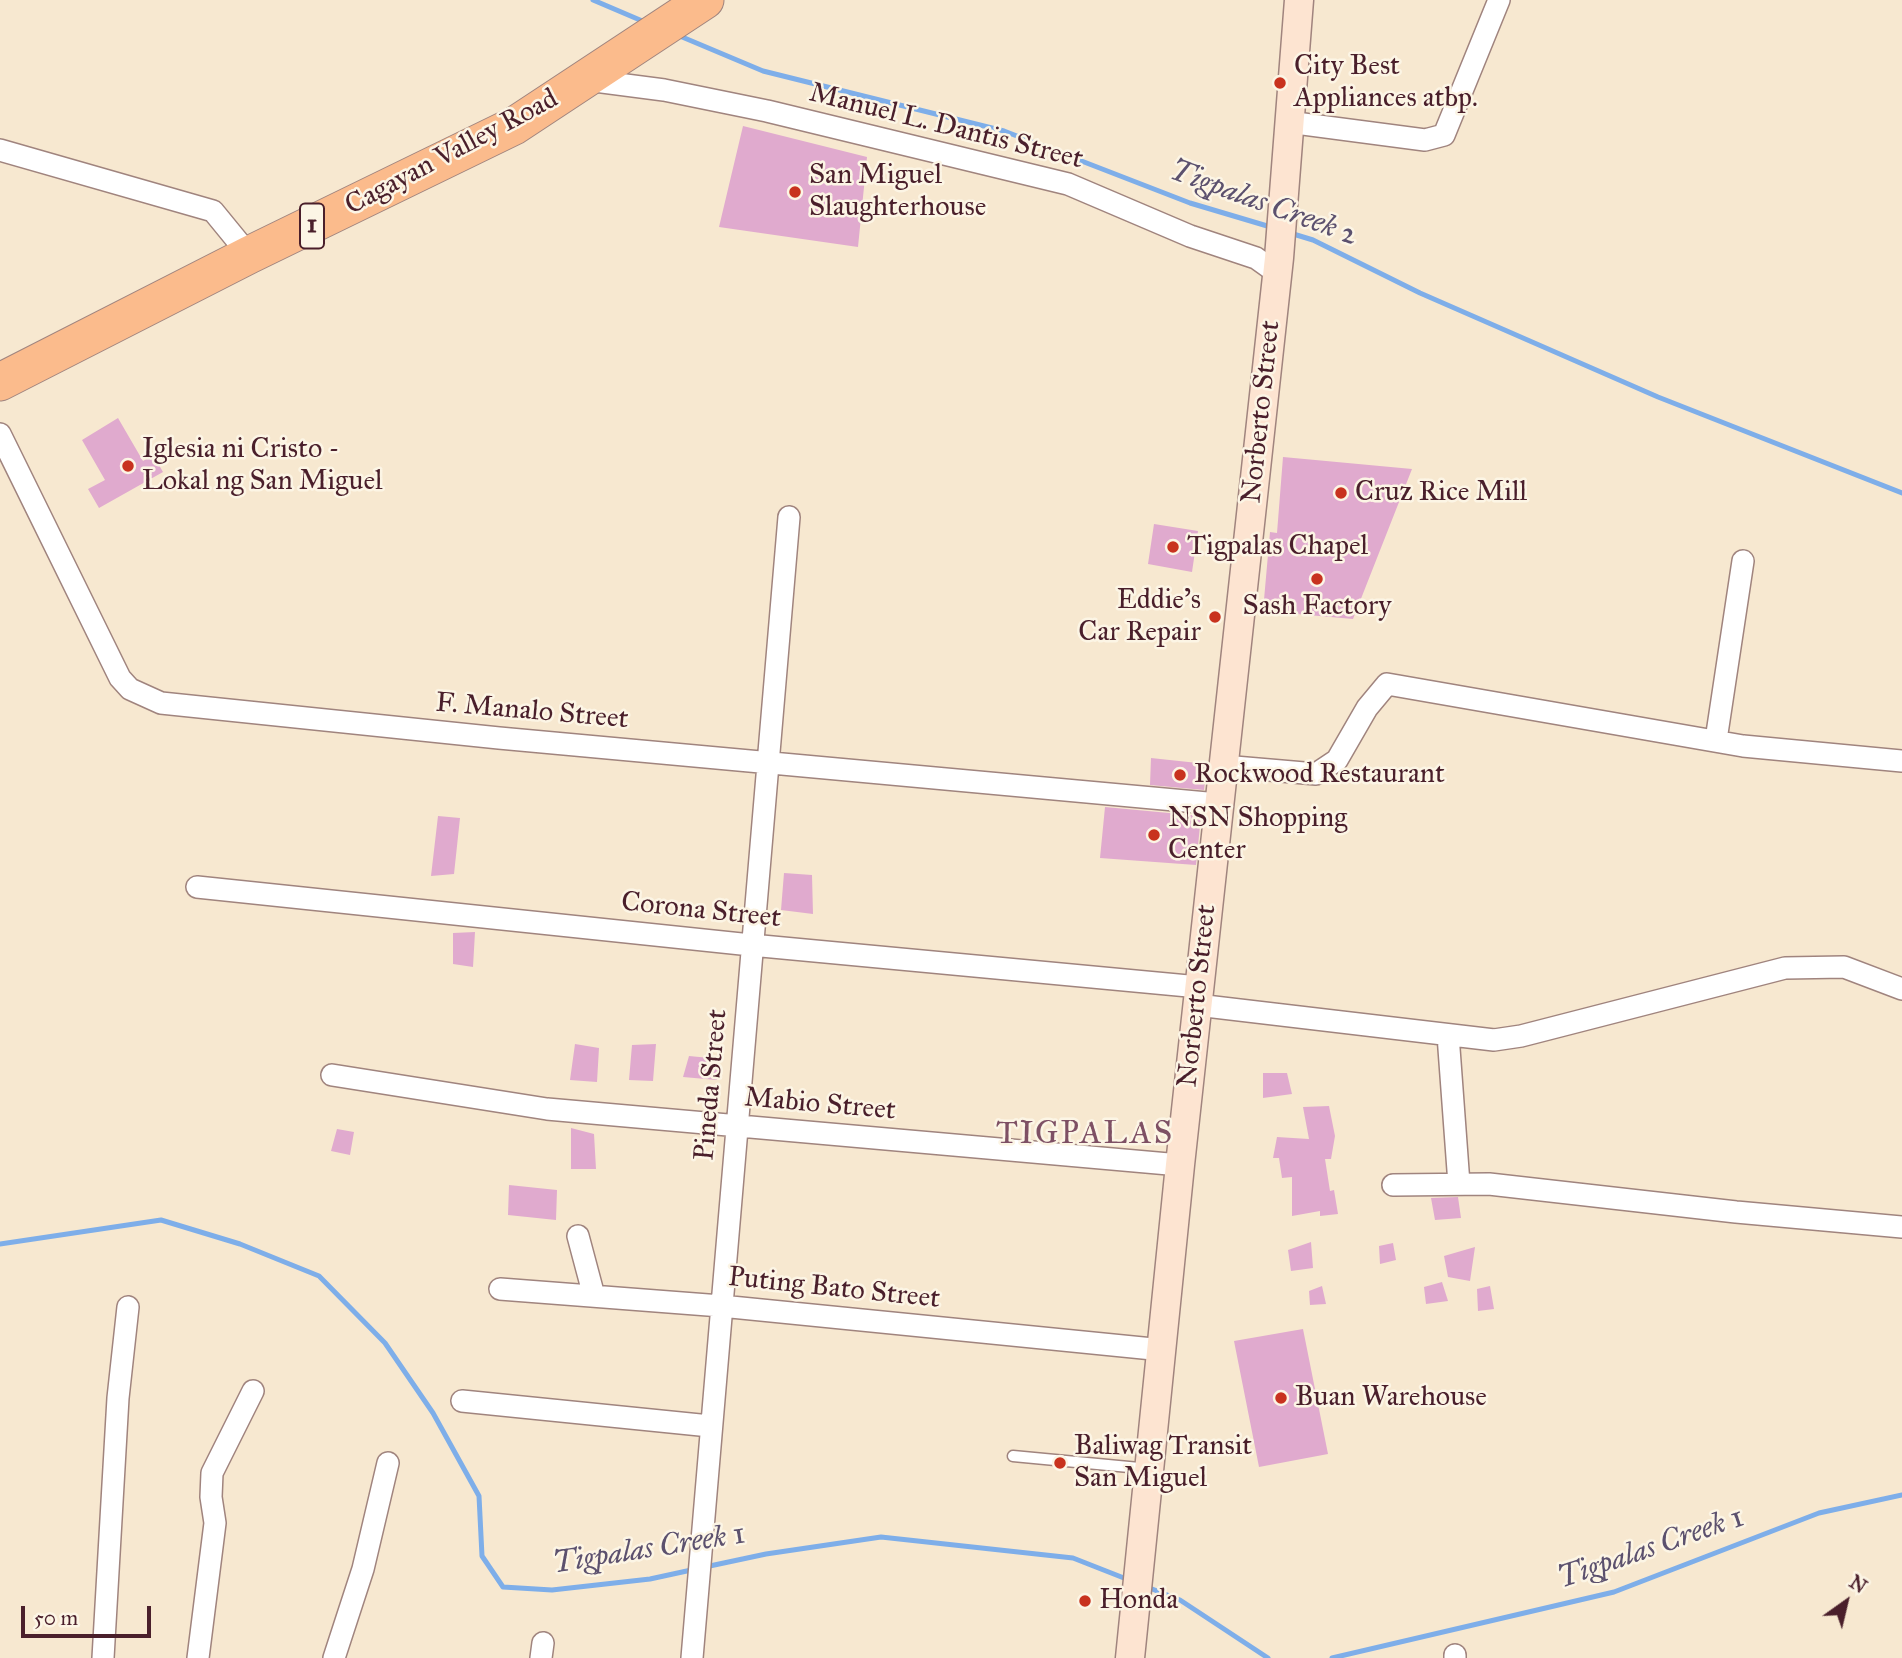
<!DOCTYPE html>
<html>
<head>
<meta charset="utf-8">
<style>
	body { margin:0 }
	#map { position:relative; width:1902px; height:1658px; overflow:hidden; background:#f7e8d0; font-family:"IM FELL Great Primer",serif }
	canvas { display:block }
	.north { position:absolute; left:1811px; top:1567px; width:70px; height:70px; -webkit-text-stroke:5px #fcf5e5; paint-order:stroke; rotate:34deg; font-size:19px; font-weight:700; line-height:28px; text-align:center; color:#4a1f2b }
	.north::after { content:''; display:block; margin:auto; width:24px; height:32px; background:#4a1f2b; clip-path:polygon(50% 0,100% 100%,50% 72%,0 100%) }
	.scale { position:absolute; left:21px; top:1606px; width:130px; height:32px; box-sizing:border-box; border:4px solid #4a1f2b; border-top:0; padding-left:9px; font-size:21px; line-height:24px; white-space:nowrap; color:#4a1f2b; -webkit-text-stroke:5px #fcf5e5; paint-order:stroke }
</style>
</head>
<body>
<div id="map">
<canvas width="1902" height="1658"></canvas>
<div class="north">N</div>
<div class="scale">50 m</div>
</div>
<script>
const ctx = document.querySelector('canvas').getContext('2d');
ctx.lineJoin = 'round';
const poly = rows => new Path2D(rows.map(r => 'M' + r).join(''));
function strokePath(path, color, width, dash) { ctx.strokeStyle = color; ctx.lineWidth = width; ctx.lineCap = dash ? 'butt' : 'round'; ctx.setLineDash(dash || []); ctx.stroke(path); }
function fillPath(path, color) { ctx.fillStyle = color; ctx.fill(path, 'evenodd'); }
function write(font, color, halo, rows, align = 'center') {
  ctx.font = font + ' "IM FELL Great Primer",serif'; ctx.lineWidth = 5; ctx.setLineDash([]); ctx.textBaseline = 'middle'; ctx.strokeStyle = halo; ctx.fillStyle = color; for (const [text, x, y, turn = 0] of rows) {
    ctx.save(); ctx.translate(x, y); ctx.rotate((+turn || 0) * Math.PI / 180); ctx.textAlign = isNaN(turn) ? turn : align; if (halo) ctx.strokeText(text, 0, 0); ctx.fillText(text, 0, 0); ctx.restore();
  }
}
const stream = poly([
	[593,0,647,23],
	[675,34,763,71,1004,131,1190,203,1274,228],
	[1290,233,1313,240,1420,293,1658,397,1902,493],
	[0,1244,161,1220,240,1244,319,1276,385,1343,433,1413,479,1496,482,1556,503,1587,552,1590,650,1579,696,1569],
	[705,1567,766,1554,881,1537,1073,1558,1129,1580],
	[1147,1587,1180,1600,1268,1658],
	[1332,1658,1614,1592,1819,1513,1902,1495]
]);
const building = poly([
	[743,126,867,157,858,247,719,227],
	[118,418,143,461,153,455,163,472,99,508,88,489,105,480,82,440],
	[1283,457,1412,469,1353,619,1263,611,1270,532,1277,533],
	[1154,524,1198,531,1192,572,1148,564],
	[1151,758,1207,764,1204,790,1150,785],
	[1105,807,1201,816,1196,865,1100,858],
	[438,816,460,818,454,874,431,876],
	[784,873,812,875,813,914,781,910],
	[475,932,473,967,453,964,453,933],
	[575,1044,599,1048,597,1082,570,1080],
	[656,1044,653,1081,629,1080,632,1045],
	[689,1056,720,1059,717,1080,683,1077],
	[1263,1073,1287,1073,1292,1094,1263,1098],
	[1329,1106,1335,1136,1331,1159,1325,1159,1330,1191,1334,1190,1338,1214,1320,1216,1320,1211,1292,1216,1292,1177,1282,1178,1279,1158,1273,1158,1277,1137,1309,1139,1303,1107],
	[571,1128,594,1134,596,1169,571,1169],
	[337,1129,354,1132,350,1155,331,1151],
	[509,1185,557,1190,556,1220,508,1215],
	[1458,1197,1461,1218,1435,1220,1431,1198],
	[1311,1242,1313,1268,1291,1271,1288,1250],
	[1393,1243,1396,1260,1380,1264,1379,1246],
	[1475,1247,1470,1281,1448,1277,1444,1256],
	[1442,1282,1448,1301,1426,1304,1424,1287],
	[1322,1286,1326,1304,1310,1305,1309,1291],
	[1490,1286,1494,1309,1478,1311,1477,1289],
	[1303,1329,1328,1454,1259,1467,1234,1341]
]);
const lane = poly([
	[1013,1456,1150,1469]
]);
const street = poly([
	[587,80,664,90,767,111,1068,184,1190,236,1256,258,1277,273],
	[1288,122,1425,140,1444,135,1499,0],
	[0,150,213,211,249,255],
	[0,434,120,678,130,689,161,703,499,738,1218,804],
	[1716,740,1743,561],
	[1223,766,1316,774,1337,760,1367,708,1387,684,1743,746,1902,761],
	[197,887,751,945,1199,987],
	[1197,1005,1494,1040,1521,1036,1785,968,1844,967,1902,989],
	[1448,1035,1459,1184],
	[332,1075,547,1109,1180,1165],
	[1393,1185,1489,1184,1736,1212,1902,1227],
	[578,1236,594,1296],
	[500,1289,721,1306,1163,1350],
	[462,1401,710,1426],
	[1455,1655,1455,1658],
	[103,1658,118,1398,128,1307],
	[198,1658,215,1523,211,1497,212,1473,253,1391],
	[334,1658,363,1569,388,1463],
	[541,1658,543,1643],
	[692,1658,789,517]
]);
const secondary = poly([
	[1130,1658,1180,1165,1279,258,1299,0]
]);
const highway = poly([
	[0,382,249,255,514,126,705,0]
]);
const markers = [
	[1280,83,7,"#c8321e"],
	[795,192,7,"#c8321e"],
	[128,466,7,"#c8321e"],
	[1341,493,7,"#c8321e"],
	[1173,547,7,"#c8321e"],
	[1317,579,7,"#c8321e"],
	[1215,617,7,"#c8321e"],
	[1180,775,7,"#c8321e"],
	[1154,835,7,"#c8321e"],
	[1281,1398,7,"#c8321e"],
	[1060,1463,7,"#c8321e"],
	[1085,1601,7,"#c8321e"]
];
const shields = [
	[312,226,24]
];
const shieldNames = [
	["1",312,226]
];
const poiNames = [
	["City Best",1294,67],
	["Appliances atbp.",1294,99],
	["San Miguel",809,176],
	["Slaughterhouse",809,208],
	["Iglesia ni Cristo -",142,450],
	["Lokal ng San Miguel",142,482],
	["Cruz Rice Mill",1355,493],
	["Tigpalas Chapel",1187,547],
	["Eddie's",1201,601,"right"],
	["Car Repair",1201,633,"right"],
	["Sash Factory",1317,607,"center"],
	["Rockwood Restaurant",1194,775],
	["NSN Shopping",1168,819],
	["Center",1168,851],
	["Buan Warehouse",1295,1398],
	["Baliwag Transit",1074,1447],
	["San Miguel",1074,1479],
	["Honda",1099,1601]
];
const streetNames = [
	["Manuel L. Dantis Street",946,127,14],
	["Cagayan Valley Road",452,153,-28],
	["Norberto Street",1262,412,-84],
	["F. Manalo Street",532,712,5],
	["Corona Street",701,911,6],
	["Norberto Street",1198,996,-84],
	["Pineda Street",712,1085,-85],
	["Mabio Street",820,1105,5],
	["Puting Bato Street",834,1289,6]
];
const waterNames = [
	["Tigpalas Creek 2",1263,204,20],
	["Tigpalas Creek 1",1651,1549,-19],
	["Tigpalas Creek 1",649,1550,-9]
];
const quarterNames = [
	["TIGPALAS",1085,1135]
];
strokePath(stream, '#7eaee9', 5);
fillPath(building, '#e0aace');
strokePath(lane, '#a0847e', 13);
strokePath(street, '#a0847e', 24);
strokePath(secondary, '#a0847e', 31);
strokePath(highway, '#a0847e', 39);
strokePath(lane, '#fff', 10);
strokePath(street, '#fff', 21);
strokePath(secondary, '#fde4d1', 28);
strokePath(highway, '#fbbb8c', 37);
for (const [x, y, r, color] of markers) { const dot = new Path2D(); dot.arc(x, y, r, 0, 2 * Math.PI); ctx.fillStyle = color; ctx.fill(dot); strokePath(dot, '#fcf5e5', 2.5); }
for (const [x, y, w] of shields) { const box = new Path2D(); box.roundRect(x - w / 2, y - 22.5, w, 45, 5); ctx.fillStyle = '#fcf5e5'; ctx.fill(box); strokePath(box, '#4a1f2b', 2); }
write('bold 26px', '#4a1f2b', null, shieldNames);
write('28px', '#4a1f2b', '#fcf5e5', poiNames, 'left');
write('28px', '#4a1f2b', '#fcf5e5', streetNames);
write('italic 30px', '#5c516e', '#fcf5e5', waterNames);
ctx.letterSpacing = '2px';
write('32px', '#7e5064', '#fcf5e5', quarterNames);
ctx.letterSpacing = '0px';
</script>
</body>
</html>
